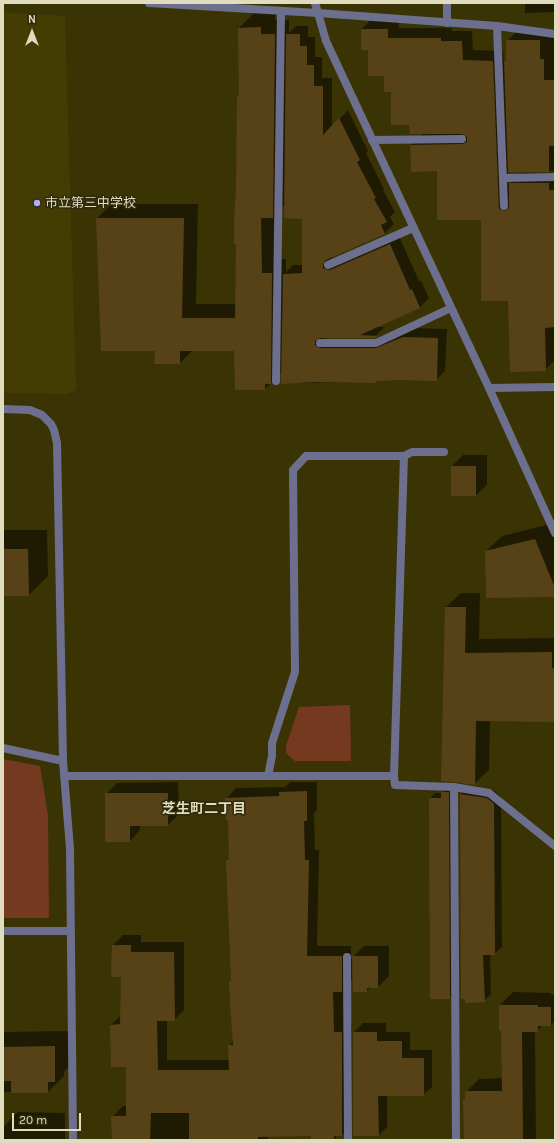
<!DOCTYPE html>
<html>
<head>
<meta charset="utf-8">
<style>
	body { margin:0 }
	#map { position:relative; width:558px; height:1143px; overflow:hidden; background:#3a3405; font-family:Karla,sans-serif }
	canvas { display:block }
	.frame { position:absolute; inset:0; border:4px solid #e0ddbf; pointer-events:none }
	.north { position:absolute; left:12px; top:12px; width:40px; height:40px; -webkit-text-stroke:3px #2e2a0b; paint-order:stroke; rotate:0deg; font-size:11px; font-weight:700; line-height:16px; text-align:center; color:#e0ddbf }
	.north::after { content:''; display:block; margin:auto; width:14px; height:18px; background:#e0ddbf; clip-path:polygon(50% 0,100% 100%,50% 72%,0 100%) }
	.scale { position:absolute; left:12px; top:1113px; width:69px; height:18px; box-sizing:border-box; border:2px solid #e0ddbf; border-top:0; padding-left:5px; font-size:12px; line-height:14px; white-space:nowrap; color:#e0ddbf; -webkit-text-stroke:3px #2e2a0b; paint-order:stroke }
</style>
</head>
<body>
<div id="map">
<canvas width="558" height="1143"></canvas>
<div class="frame"></div>
<div class="north">N</div>
<div class="scale">20 m</div>
</div>
<script>
const ctx = document.querySelector('canvas').getContext('2d');
ctx.lineJoin = 'round';
function fillPath(path, color) { ctx.fillStyle = color; ctx.fill(path, 'evenodd'); }
const poly = rows => new Path2D(rows.map(r => 'M' + r).join(''));
function strokePath(path, color, width, dash) { ctx.strokeStyle = color; ctx.lineWidth = width; ctx.lineCap = dash ? 'butt' : 'round'; ctx.setLineDash(dash || []); ctx.stroke(path); }
function write(font, color, halo, rows, align = 'center') {
  ctx.font = font + ' Karla,"Noto Sans JP",sans-serif'; ctx.lineWidth = 3; ctx.setLineDash([]); ctx.textBaseline = 'middle'; ctx.strokeStyle = halo; ctx.fillStyle = color; for (const [text, x, y, turn = 0] of rows) {
    ctx.save(); ctx.translate(x, y); ctx.rotate((+turn || 0) * Math.PI / 180); ctx.textAlign = isNaN(turn) ? turn : align; if (halo) ctx.strokeText(text, 0, 0); ctx.fillText(text, 0, 0); ctx.restore();
  }
}
const built = poly([
	[3,12,65,16,76,390,67,394,3,393]
]);
const green = poly([
	[350,705,351,761,295,761,286,753,286,746,299,707],
	[3,759,40,766,48,815,49,918,3,918]
]);
const shadow = poly([
	[525,3,555,3,555,12,525,13],
	[254,13,275,13,275,20,289,20,289,33,296,26,308,26,308,37,315,37,315,57,322,57,322,78,332,78,332,127,348,110,368,151,366,153,384,189,383,190,395,212,390,217,394,224,385,233,332,256,332,259,336,262,399,236,419,281,421,281,429,298,420,307,376,327,385,327,375,336,324,337,329,340,386,340,413,328,447,329,445,371,436,380,401,379,378,380,376,382,282,383,282,372,265,389,235,350,193,350,180,363,156,350,97,218,112,204,198,204,196,304,236,304,238,96,240,95,239,28],
	[285,205,303,218,303,265,293,265,286,272,286,259,276,259,276,214],
	[372,18,398,18,399,28,451,28,452,31,472,31,473,50,503,51,504,63,507,59,507,41,518,30,550,30,550,38,555,38,555,171,508,171,508,185,520,173,555,173,555,360,545,370,509,300,482,219,438,170,411,145,423,133,410,124,392,91,385,75,369,49,362,29],
	[463,455,487,455,487,485,476,495,452,466],
	[550,524,555,535,555,596,486,551,502,536],
	[3,530,47,530,48,576,29,595,3,595],
	[461,593,480,593,479,639,555,638,555,721,490,720,489,770,474,784,446,607],
	[178,782,179,814,168,825,140,825,140,830,130,841,106,794,117,783],
	[290,782,317,782,317,810,314,813,315,850,319,850,317,946,351,946,351,959,364,946,389,946,389,976,378,987,371,987,367,991,353,967,352,967,352,981,343,989,344,1022,352,1022,352,1125,342,1135,338,1135,334,1140,312,1135,268,1135,268,1140,113,1140,112,1117,123,1106,127,1106,127,1066,111,1025,122,1014,122,976,113,945,123,935,141,935,141,942,184,942,184,1010,174,1020,167,1020,167,1060,230,1060,229,1046,233,1041,230,981,232,980,227,860,230,857,229,819,226,799,236,788,285,787],
	[447,787,453,787,455,993,449,998,431,998,430,799,435,793,442,793],
	[468,787,494,791,501,797,502,947,494,954,490,954,491,994,484,1001,462,998,461,794],
	[513,992,551,993,551,995,555,995,555,1021,551,1025,543,1025,537,1031,535,1031,536,1140,503,1140,466,1099,466,1092,479,1079,503,1078,500,1005],
	[363,1023,386,1023,386,1032,410,1032,410,1050,432,1050,432,1087,423,1095,387,1095,387,1127,379,1135,354,1135,354,1032],
	[70,1031,70,1065,64,1072,64,1076,48,1092,3,1092,3,1032],
	[18,1112,65,1113,65,1140,3,1140,3,1127]
]);
const building = poly([
	[261,27,261,34,275,34,273,218,261,218,262,273,272,273,271,384,265,384,265,390,235,390,234,351,180,351,180,364,154,364,155,351,101,351,96,218,184,218,182,318,235,318,236,244,234,244,234,220,236,188,237,96,239,96,238,28],
	[361,29,388,29,388,38,441,38,441,41,462,41,463,60,493,61,499,209,505,211,509,208,509,183,549,183,549,190,555,190,555,327,545,328,546,371,510,372,508,301,481,301,481,220,437,220,437,171,411,172,410,145,462,144,467,142,467,137,462,134,410,134,409,125,391,125,391,92,384,92,384,76,368,76,368,50,361,50],
	[286,34,300,34,300,46,307,46,307,65,314,65,314,86,323,86,323,135,339,118,360,160,357,162,376,198,374,199,387,222,381,225,385,234,326,260,323,264,323,268,327,270,330,270,390,244,410,290,412,289,420,308,360,335,378,336,375,338,320,338,315,341,315,345,320,348,376,348,403,337,438,338,437,381,401,380,376,381,376,383,314,382,281,384,283,274,302,273,302,219,284,218],
	[506,40,540,40,540,59,544,59,544,80,555,80,555,146,549,146,549,172,508,172,504,61,506,61],
	[451,466,476,466,476,496,451,496],
	[535,539,555,588,555,597,486,598,485,551],
	[3,549,28,549,29,596,3,596],
	[445,607,466,607,465,653,552,652,552,668,555,668,555,722,476,721,475,785,455,782,441,781],
	[307,791,307,821,304,821,305,860,309,860,307,956,342,956,342,992,333,992,334,1032,342,1032,342,1136,334,1136,334,1140,311,1140,311,1136,258,1137,258,1140,189,1140,189,1113,151,1113,150,1140,112,1140,111,1116,126,1116,126,1067,111,1067,110,1025,120,1024,121,977,111,977,112,945,131,945,131,952,174,952,175,1021,157,1021,158,1070,229,1070,228,1045,233,1045,230,1004,229,981,231,981,226,860,229,859,228,820,226,820,225,798,279,796,279,792],
	[441,792,449,792,450,999,430,999,429,798,441,798],
	[105,793,168,793,168,826,130,826,130,842,105,842],
	[460,794,487,798,494,804,495,955,483,955,485,1002,465,1003,465,999,461,999],
	[352,956,378,956,378,988,367,988,367,992,353,992],
	[499,1005,538,1005,538,1007,551,1007,551,1026,538,1026,538,1032,522,1032,523,1140,464,1140,463,1100,465,1100,465,1091,502,1091,501,1031,499,1031],
	[353,1032,377,1032,377,1041,402,1041,402,1058,424,1058,424,1096,378,1096,379,1136,353,1136],
	[55,1046,55,1082,48,1082,48,1093,11,1093,11,1081,3,1081,3,1047]
]);
const service = poly([
	[3,748,63,761]
]);
const minor = poly([
	[315,3,318,13,497,26,555,34],
	[447,23,447,3],
	[497,26,504,206],
	[372,140,462,139],
	[503,178,555,177],
	[328,265,413,228],
	[320,343,376,343,451,308],
	[276,381,281,11],
	[489,388,555,387],
	[3,409,30,410,42,415,51,424,54,430,57,443,63,761,70,849,73,1140],
	[64,776,394,776,395,785,454,787,489,793,555,846],
	[268,776,272,756,272,743,295,672,293,470,306,456,404,456,412,452,444,452],
	[394,776,404,456],
	[454,787,456,1140],
	[3,931,71,931],
	[347,957,348,1140]
]);
const tertiary = poly([
	[149,3,318,13,326,41,489,388,555,533]
]);
const markers = [
	[37,203,4,"#acaffb"]
];
const poiNames = [
	["市立第三中学校",45,203]
];
const neighbourhoodNames = [
	["芝生町二丁目",204,809]
];
fillPath(built, '#433c03');
fillPath(green, '#753920');
fillPath(shadow, '#0007');
fillPath(building, '#574218');
strokePath(service, '#6d6f8e', 8);
strokePath(minor, '#6d6f8e', 8);
strokePath(tertiary, '#6d6f8e', 8);
for (const [x, y, r, color] of markers) { const dot = new Path2D(); dot.arc(x, y, r, 0, 2 * Math.PI); ctx.fillStyle = color; ctx.fill(dot); strokePath(dot, '#2e2a0b', 1.5); }
write('13px', '#e0ddbf', '#2e2a0b', poiNames, 'left');
write('bold 14px', '#e0ddbf', '#2e2a0b', neighbourhoodNames);
</script>
</body>
</html>
